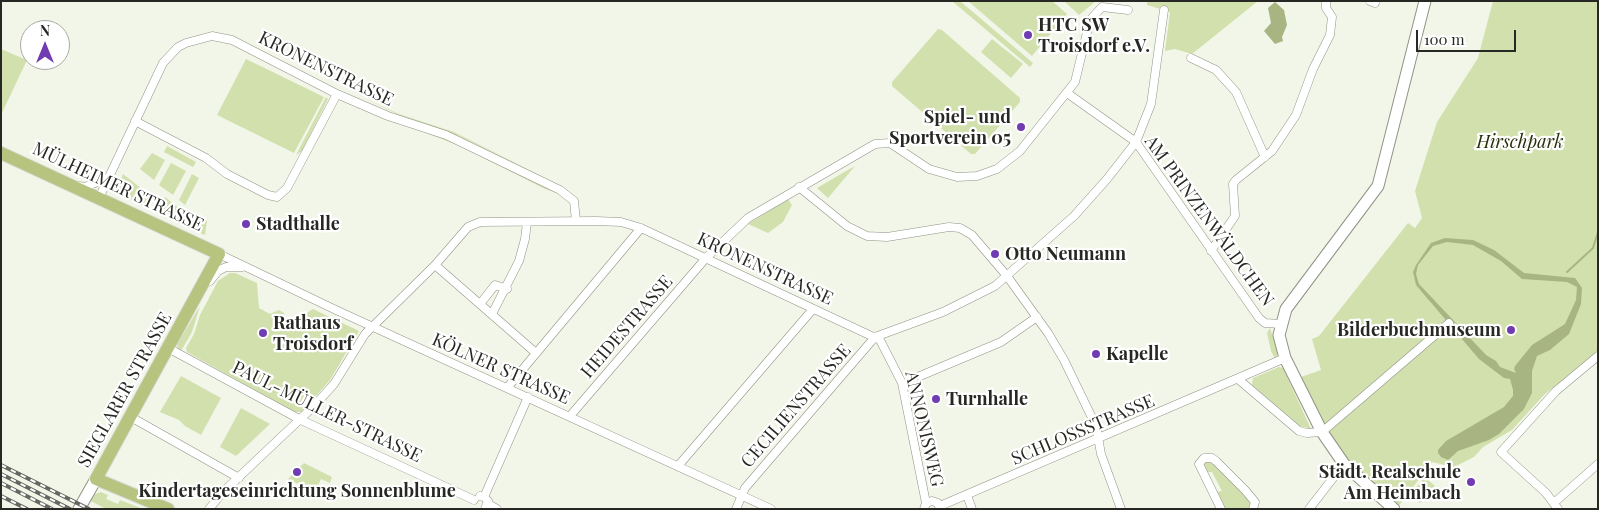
<!DOCTYPE html>
<html>
<head>
<meta charset="utf-8">
<style>
	body { margin:0 }
	#map { position:relative; width:1599px; height:510px; overflow:hidden; background:#f2f6e8; font-family:"Playfair Display",serif }
	canvas { display:block }
	.frame { position:absolute; inset:0; border:2px solid #272823; pointer-events:none }
	.north { position:absolute; left:20px; top:20px; width:50px; height:50px; box-sizing:border-box; background:#fff; border:1px solid #a9a9a7; border-radius:50%; rotate:0deg; font-size:14px; font-weight:700; line-height:20px; text-align:center; color:#272823 }
	.north::after { content:''; display:block; margin:auto; width:18px; height:22px; background:#713bb2; clip-path:polygon(50% 0,100% 100%,50% 72%,0 100%) }
	.scale { position:absolute; left:1416px; top:30px; width:100px; height:22px; box-sizing:border-box; border:2px solid #272823; border-top:0; padding-left:6px; font-size:15px; line-height:18px; white-space:nowrap; color:#272823; -webkit-text-stroke:4px #fff; paint-order:stroke }
</style>
</head>
<body>
<div id="map">
<canvas width="1599" height="510"></canvas>
<div class="frame"></div>
<div class="north">N</div>
<div class="scale">100 m</div>
</div>
<script>
const ctx = document.querySelector('canvas').getContext('2d');
ctx.lineJoin = 'round';
function fillPath(path, color) { ctx.fillStyle = color; ctx.fill(path, 'evenodd'); }
const poly = rows => new Path2D(rows.map(r => 'M' + r).join(''));
function strokePath(path, color, width, dash) { ctx.strokeStyle = color; ctx.lineWidth = width; ctx.lineCap = dash ? 'butt' : 'round'; ctx.setLineDash(dash || []); ctx.stroke(path); }
function write(font, color, halo, rows, align = 'center') {
  ctx.font = font + ' "Playfair Display",serif'; ctx.lineWidth = 4.5; ctx.setLineDash([]); ctx.textBaseline = 'middle'; ctx.strokeStyle = halo; ctx.fillStyle = color; for (const [text, x, y, turn = 0] of rows) {
    ctx.save(); ctx.translate(x, y); ctx.rotate((+turn || 0) * Math.PI / 180); ctx.textAlign = isNaN(turn) ? turn : align; if (halo) ctx.strokeText(text, 0, 0); ctx.fillText(text, 0, 0); ctx.restore();
  }
}
const green = poly([
	[952,1,960,1,1033,63,1030,67],
	[968,1,1052,1,1067,14,1032,56],
	[1064,1,1096,1,1079,15],
	[1147,1,1258,1,1192,54,1175,49,1165,51,1170,12,1147,5],
	[1493,1,1598,1,1598,351,1544,395,1512,430,1483,447,1474,457,1454,467,1432,462,1397,508,1384,490,1365,478,1332,442,1298,378,1321,370,1312,339,1319,336,1408,223,1415,228,1422,218,1415,191,1437,122,1478,58],
	[938,29,942,30,1020,98,1020,102,975,154,971,154,892,86,892,82],
	[992,39,1023,64,1011,78,981,52],
	[1,49,27,60,1,115],
	[246,59,324,97,294,153,217,115],
	[326,97,328,99,302,151,296,155],
	[362,97,399,114,454,132,555,183,459,136,399,115],
	[426,133,452,141,561,194,545,189,460,146],
	[167,146,196,162,193,167,164,152],
	[152,153,165,160,154,180,140,169],
	[171,163,186,171,173,195,159,185],
	[855,166,828,198,817,188,846,171],
	[123,174,151,196,143,206,116,192],
	[192,174,199,178,185,205,179,200],
	[165,197,185,213,179,224,155,212],
	[788,199,792,205,783,222,768,233,748,224],
	[197,213,207,221,205,235,189,228],
	[230,273,235,273,257,283,259,308,270,314,279,310,284,313,286,326,313,309,359,331,330,380,302,412,294,412,187,352,186,348,194,334,200,315,218,281],
	[200,306,192,332,181,351,178,349,177,344],
	[1270,328,1278,353,1275,359,1271,351,1267,333],
	[1279,367,1283,368,1311,429,1300,426,1252,385,1253,378],
	[181,376,221,398,201,435,185,426,179,420,160,412],
	[241,408,270,424,236,456,220,447],
	[1206,461,1213,462,1250,501,1249,508,1225,509,1216,492,1222,491,1212,472,1206,472,1204,466],
	[304,463,332,477,330,483,321,479,315,492,288,479],
	[1425,477,1435,486,1420,503,1410,494],
	[101,492,108,495,106,499,118,504,120,500,143,509,106,509,89,500,95,494]
]);
const water = poly([
	[1275,2,1284,10,1287,25,1282,37,1283,41,1275,44,1264,31,1271,23,1268,8],
	[1445,238,1473,240,1494,250,1524,273,1575,278,1582,288,1581,304,1569,334,1550,350,1537,356,1532,371,1532,393,1524,409,1499,434,1489,440,1458,451,1448,460,1441,457,1438,453,1438,450,1446,441,1504,407,1513,396,1513,390,1510,379,1504,378,1479,359,1416,285,1413,272,1416,265,1431,243],
	[1447,242,1473,245,1501,261,1522,279,1567,282,1577,287,1576,300,1565,324,1532,345,1515,366,1514,369,1516,373,1500,367,1496,361,1486,355,1419,284,1416,274,1418,265,1433,246]
]);
const stream = poly([
	[1567,272,1593,248,1598,232]
]);
const street = poly([
	[1370,1,1375,3],
	[1191,58,1216,70,1236,92,1265,157],
	[1067,93,1136,142,1259,318,1265,323,1281,324],
	[135,121,206,158,227,174,268,195,277,197,287,188,337,94],
	[79,186,85,187,107,178],
	[799,187,847,226,867,236,887,237,949,227,960,228,972,235,1007,276,1048,333,1064,360,1096,426,1101,454,1121,509],
	[99,198,163,63,178,47,186,43,212,36,232,40,337,94,388,116,446,135,560,190,574,201,576,221],
	[1211,251,1235,216,1233,184,1236,180,1272,151,1296,115,1313,69,1330,35,1332,17,1326,8,1326,1],
	[219,254,336,310,771,509],
	[435,265,536,353],
	[210,281,218,271,226,267,242,267],
	[480,304,495,285,507,289],
	[492,314,519,261,525,239,527,222],
	[875,337,943,312,995,286,1074,216,1107,179,1136,142,1151,104,1164,10],
	[168,348,301,420,474,500],
	[920,376,1001,342,1037,317],
	[1238,379,1299,431,1307,433,1322,432,1449,323],
	[507,388,641,228],
	[129,416,239,478],
	[570,416,706,258,748,218,875,144,890,143,929,169,957,177,977,176,997,169,1020,151,1075,82,1090,20,1102,7,1128,10],
	[678,466,813,309],
	[967,495,972,509],
	[480,496,484,497,488,501,485,509],
	[484,497,528,397],
	[1555,502,1598,464],
	[488,504,497,509],
	[940,506,1285,358],
	[209,509,223,492,314,406,334,384,365,334,435,265,468,227,480,222,596,221,621,222,641,228,880,340,902,383,926,503],
	[736,509,745,488,875,337],
	[924,509,926,503,932,501,938,503,940,509],
	[1221,509,1199,464,1204,458,1212,458,1216,461,1245,490,1255,502,1253,509],
	[1309,509,1344,464],
	[1558,509,1546,493,1501,452,1556,391,1598,356]
]);
const secondary = poly([
	[79,509,96,479],
	[1394,509,1344,464,1322,432,1285,358,1279,335,1286,309,1378,186,1425,1]
]);
const primary = poly([
	[1,153,219,254,96,479,168,509]
]);
const rail = poly([
	[1,465,89,509],
	[1,474,70,509],
	[1,483,52,509],
	[1,496,27,509]
]);
const markers = [
	[1028,35,5,"#713bb2"],
	[1021,127,5,"#713bb2"],
	[246,224,5,"#713bb2"],
	[995,254,5,"#713bb2"],
	[1511,330,5,"#713bb2"],
	[263,333,5,"#713bb2"],
	[1096,354,5,"#713bb2"],
	[936,399,5,"#713bb2"],
	[297,472,5,"#713bb2"],
	[1471,482,5,"#713bb2"]
];
const poiNames = [
	["HTC SW",1038,25],
	["Troisdorf e.V.",1038,46],
	["Spiel- und",1011,117,"right"],
	["Sportverein 05",1011,138,"right"],
	["Stadthalle",256,224],
	["Otto Neumann",1005,254],
	["Rathaus",273,323],
	["Troisdorf",273,344],
	["Bilderbuchmuseum",1501,330,"right"],
	["Kapelle",1106,354],
	["Turnhalle",946,399],
	["Städt. Realschule",1461,472,"right"],
	["Am Heimbach",1461,493,"right"],
	["Kindertageseinrichtung Sonnenblume",297,491,"center"]
];
const streetNames = [
	["KRONENSTRASSE",326,69,26],
	["MÜLHEIMER STRASSE",118,187,25],
	["AM PRINZENWÄLDCHEN",1209,221,54],
	["KRONENSTRASSE",765,269,25],
	["HEIDESTRASSE",627,327,-49],
	["KÖLNER STRASSE",501,369,24],
	["SIEGLARER STRASSE",125,390,-61],
	["CECILIENSTRASSE",796,406,-49],
	["PAUL-MÜLLER-STRASSE",327,412,26],
	["ANNONISWEG",924,429,77],
	["SCHLOSSSTRASSE",1083,430,-23]
];
const parkNames = [
	["Hirschpark",1520,142]
];
fillPath(green, '#d1e0ad');
fillPath(water, '#a8b583');
strokePath(stream, '#a8b583', 2);
strokePath(street, '#8f9386', 9);
strokePath(secondary, '#8f9386', 13);
strokePath(primary, '#d8d8d7', 14);
strokePath(street, '#fff', 8);
strokePath(secondary, '#fff', 11);
strokePath(primary, '#b6c480', 12);
strokePath(rail, '#656760', 4);
strokePath(rail, '#fff', 2, [5.5]);
for (const [x, y, r, color] of markers) { const dot = new Path2D(); dot.arc(x, y, r, 0, 2 * Math.PI); ctx.fillStyle = color; ctx.fill(dot); strokePath(dot, '#fff', 2); }
write('bold 18px', '#272823', '#fff', poiNames, 'left');
write('18px', '#272823', '#fff', streetNames);
write('italic 18px', '#283009', '#fff', parkNames);
</script>
</body>
</html>
